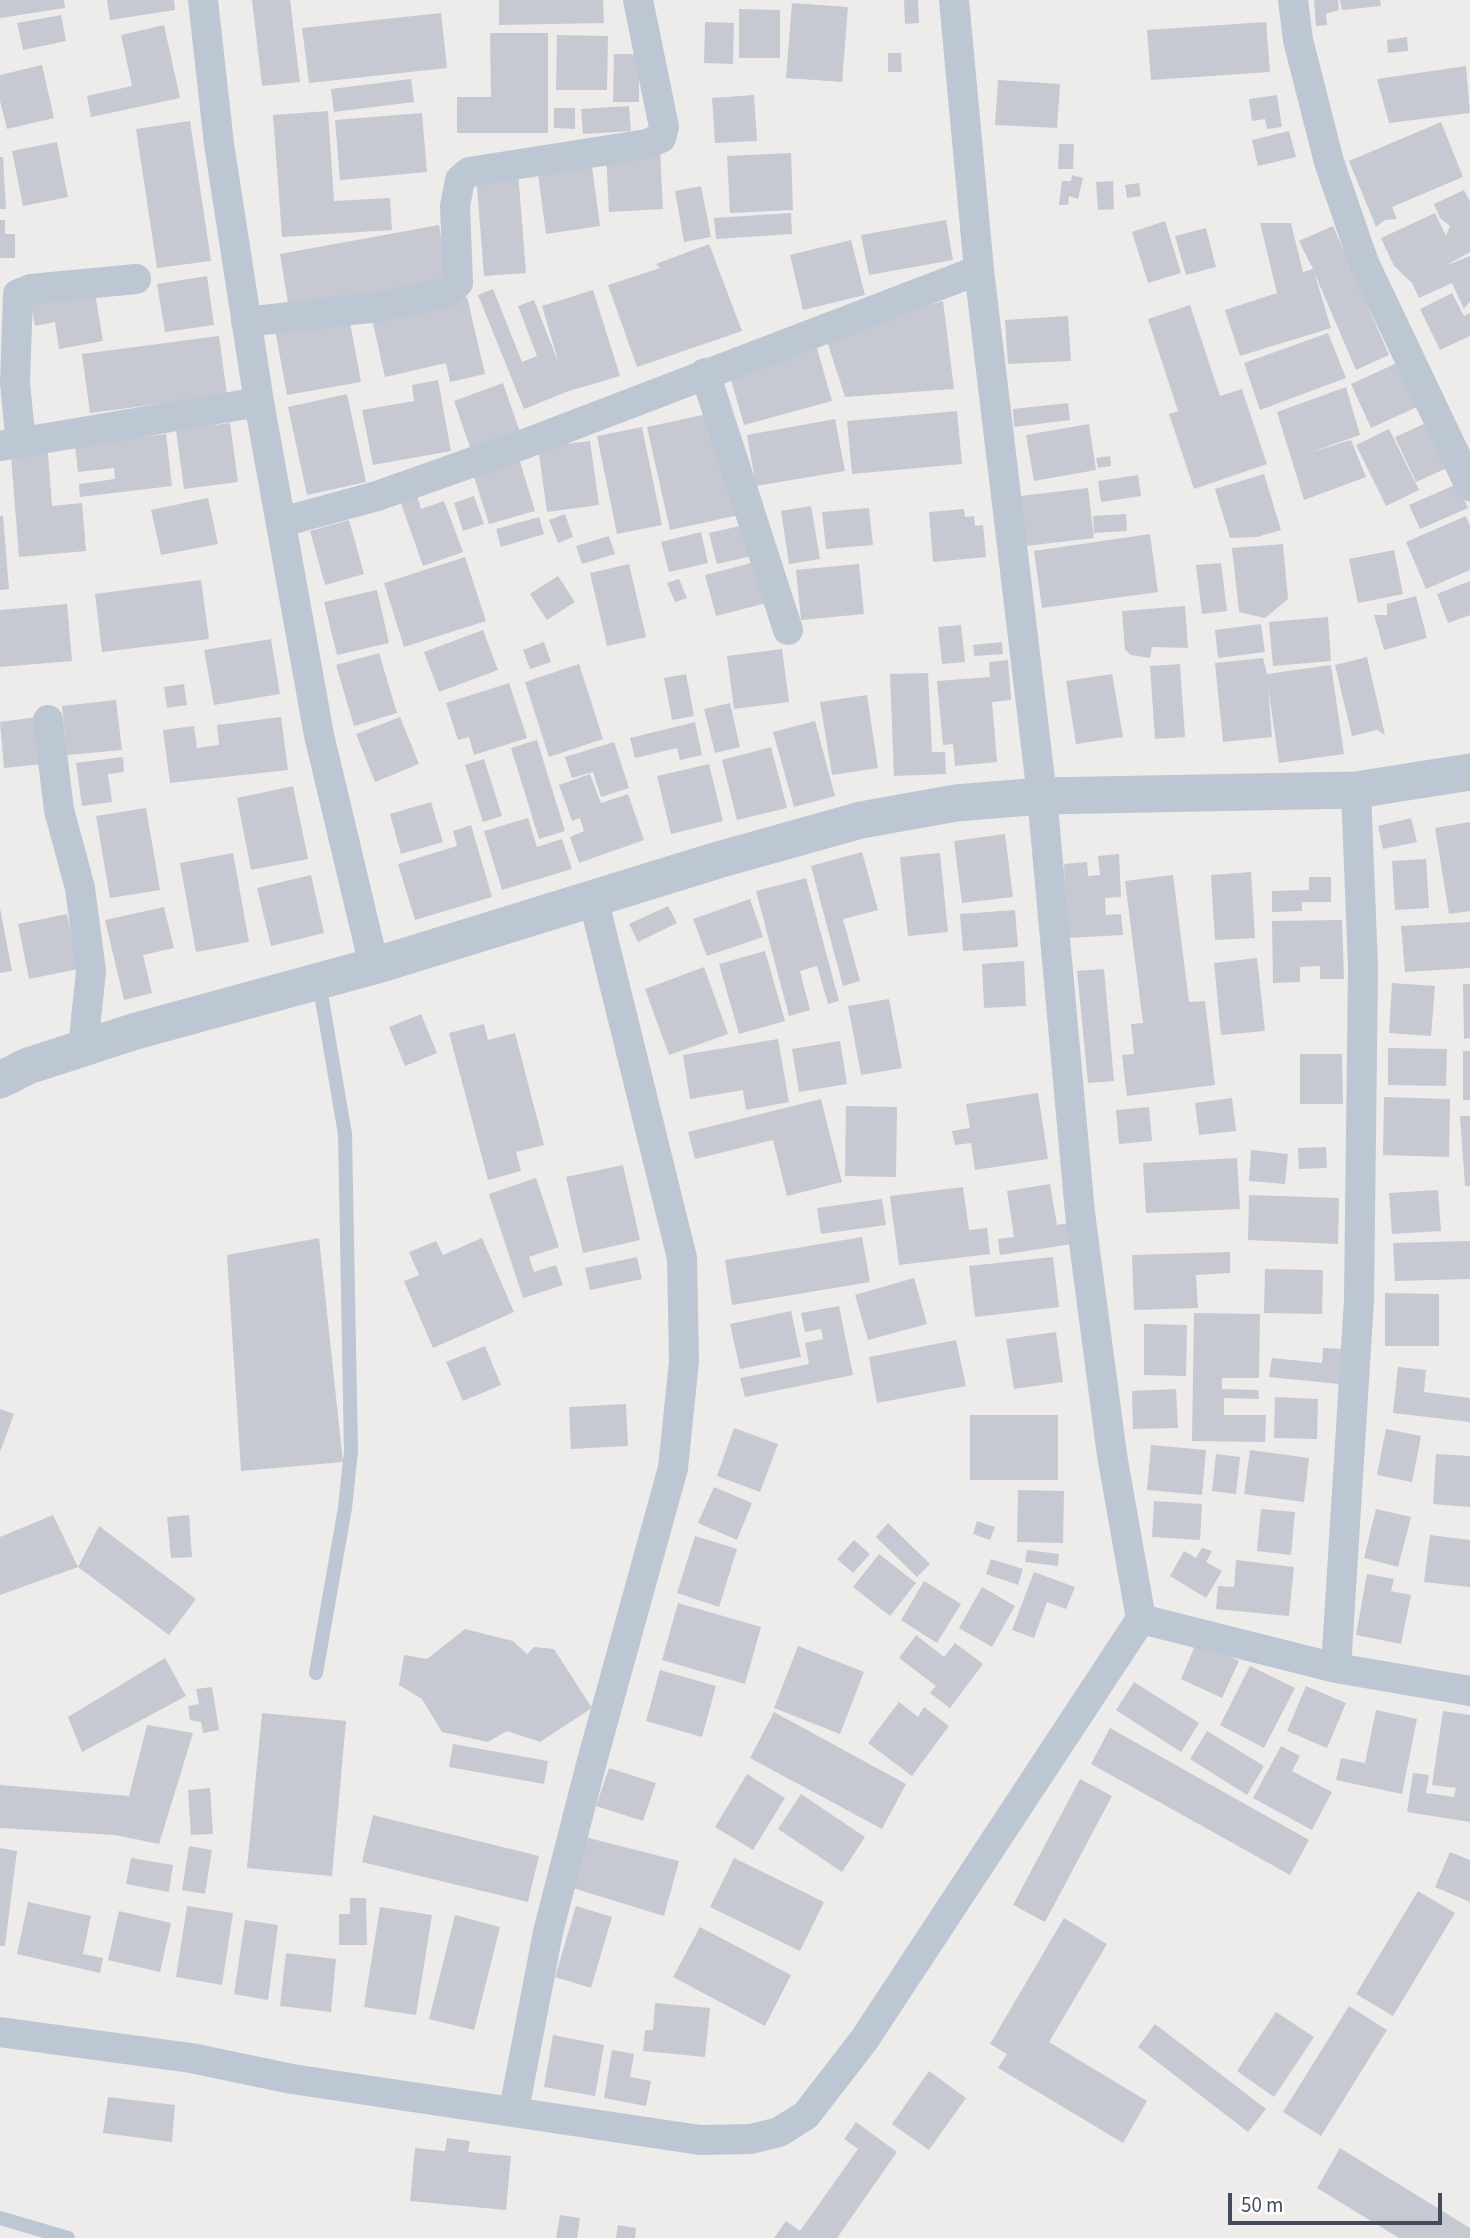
<!DOCTYPE html>
<html>
<head>
<meta charset="utf-8">
<style>
	body { margin:0 }
	#map { position:relative; width:1470px; height:2238px; overflow:hidden; background:#eeebeb; font-family:"Source Sans 3",sans-serif }
	canvas { display:block }
	.scale { position:absolute; left:1228px; top:2193px; width:214px; height:32px; box-sizing:border-box; border:4px solid #424c5a; border-top:0; padding-left:9px; font-size:21px; line-height:24px; white-space:nowrap; color:#424c5a; -webkit-text-stroke:5px #fff; paint-order:stroke }
</style>
</head>
<body>
<div id="map">
<canvas width="1470" height="2238"></canvas>
<div class="scale">50 m</div>
</div>
<script>
const ctx = document.querySelector('canvas').getContext('2d');
ctx.lineJoin = 'round';
function fillPath(path, color) { ctx.fillStyle = color; ctx.fill(path, 'evenodd'); }
const poly = rows => new Path2D(rows.map(r => 'M' + r).join(''));
function strokePath(path, color, width, dash) { ctx.strokeStyle = color; ctx.lineWidth = width; ctx.lineCap = dash ? 'butt' : 'round'; ctx.setLineDash(dash || []); ctx.stroke(path); }
const building = poly([
	[0,0,64,0,65,8,0,18],
	[107,0,174,0,175,10,110,20],
	[252,0,290,0,300,82,262,86],
	[499,0,603,0,604,23,499,25],
	[904,0,918,0,919,23,905,24],
	[1314,0,1338,0,1339,10,1326,14,1327,25,1316,26],
	[1340,0,1380,0,1381,6,1342,10],
	[792,3,848,7,842,82,786,78],
	[739,9,780,10,780,58,739,58],
	[441,13,447,68,309,83,302,28],
	[61,15,66,41,23,50,17,23],
	[705,22,734,23,733,64,704,63],
	[1266,22,1270,72,1151,80,1147,30],
	[164,25,180,98,91,117,87,96,132,86,121,35],
	[490,33,548,33,548,133,457,133,457,97,491,97],
	[557,35,608,36,607,90,556,90],
	[1407,37,1408,51,1388,53,1387,40],
	[888,53,901,53,902,72,888,72],
	[614,54,639,54,639,102,613,102],
	[42,65,54,118,7,129,0,101,0,75],
	[1466,66,1470,113,1389,123,1377,79],
	[411,79,414,102,334,112,331,89],
	[998,80,1060,84,1057,128,995,125],
	[754,95,757,141,715,143,712,98],
	[1277,95,1282,127,1267,129,1265,119,1252,121,1249,99],
	[629,106,631,131,583,134,581,109],
	[554,108,575,108,575,129,554,128],
	[328,111,334,201,390,198,392,230,282,237,273,115],
	[422,113,427,172,340,180,335,120],
	[190,121,211,261,157,268,136,129],
	[1441,122,1463,177,1392,207,1397,219,1385,220,1376,227,1349,161],
	[1289,131,1296,157,1258,166,1252,140],
	[57,142,68,197,23,206,12,151],
	[1059,144,1074,144,1073,169,1058,169],
	[660,150,663,209,609,212,606,153],
	[791,153,793,210,730,213,727,156],
	[0,157,3,157,6,209,0,209],
	[592,167,600,226,546,234,538,174],
	[518,171,526,273,484,276,476,174],
	[1072,175,1083,178,1078,199,1069,196,1068,205,1059,205,1062,181,1071,181],
	[1113,181,1114,209,1098,210,1096,182],
	[1139,183,1141,196,1127,198,1125,185],
	[701,186,711,237,684,242,675,191],
	[1464,190,1470,202,1470,252,1445,266,1470,256,1470,301,1464,309,1452,283,1419,298,1412,283,1394,266,1381,238,1435,213,1446,236,1450,226,1440,218,1434,204],
	[791,213,792,234,716,239,714,218],
	[0,220,5,220,5,234,15,234,15,258,0,258],
	[946,220,953,260,869,275,861,235],
	[1165,221,1181,273,1148,283,1132,232],
	[1260,223,1291,223,1303,272,1313,269,1299,241,1333,226,1389,355,1356,370,1314,272,1331,328,1240,356,1225,310,1277,293],
	[439,225,449,283,289,309,280,254],
	[1206,228,1216,267,1186,275,1175,236],
	[851,240,865,295,803,310,790,255],
	[709,244,742,331,637,367,608,285,660,268,656,264],
	[207,276,214,325,165,332,157,284],
	[493,289,522,362,537,356,518,306,534,300,559,364,542,306,593,290,620,376,569,391,524,409,478,295],
	[95,293,103,341,59,349,55,322,35,326,31,304],
	[1452,293,1464,316,1470,313,1470,336,1440,350,1420,309],
	[467,297,485,374,450,382,446,363,385,377,372,319],
	[943,301,954,389,845,397,825,335],
	[1190,305,1220,396,1242,389,1267,464,1194,489,1169,414,1178,411,1148,319],
	[348,311,361,382,287,395,274,324],
	[1068,316,1071,361,1008,364,1005,320],
	[1328,333,1346,378,1260,410,1244,363],
	[219,336,227,395,90,413,82,354],
	[817,348,832,401,744,425,729,373],
	[1397,363,1417,407,1371,428,1351,384],
	[438,380,451,451,373,465,362,410,414,401,412,385],
	[503,383,520,432,471,450,454,401],
	[1346,387,1360,435,1308,453,1351,440,1366,477,1304,500,1277,412],
	[347,394,366,482,307,495,288,407],
	[1068,403,1070,420,1014,427,1013,409],
	[957,411,962,464,852,474,847,421],
	[716,412,739,515,670,530,647,427],
	[835,419,845,471,756,486,747,435],
	[230,423,238,482,184,489,176,430],
	[1426,423,1447,468,1416,482,1395,437],
	[1089,424,1096,470,1034,481,1026,435],
	[642,427,662,525,617,534,597,436],
	[1389,429,1419,490,1386,506,1356,445],
	[166,434,172,486,80,497,79,484,115,479,114,468,78,472,75,445],
	[590,441,599,505,547,512,538,447],
	[48,453,52,506,82,503,86,551,19,557,11,456],
	[518,455,535,511,489,524,472,470],
	[1110,456,1111,466,1098,468,1096,458],
	[1264,474,1281,530,1257,537,1230,538,1215,489],
	[1138,475,1141,496,1101,502,1098,481],
	[1457,484,1468,508,1420,529,1409,505],
	[1088,488,1094,538,1026,546,1020,496],
	[415,489,421,509,444,501,463,552,423,566,398,495],
	[474,496,484,524,463,531,454,503],
	[208,498,218,544,161,555,151,510],
	[811,506,820,559,789,564,781,511],
	[869,508,873,545,826,549,822,512],
	[964,509,965,517,974,516,975,526,983,525,986,557,933,562,929,512],
	[565,514,573,537,558,543,549,520],
	[1126,514,1127,531,1094,533,1093,516],
	[0,516,3,516,9,589,0,590],
	[1466,516,1470,526,1470,570,1426,589,1406,542],
	[539,517,544,534,501,547,496,529],
	[349,520,364,574,325,585,310,531],
	[753,523,760,554,717,564,709,533],
	[701,532,708,563,669,572,661,542],
	[1150,534,1158,592,1042,608,1034,551],
	[609,536,615,554,582,564,576,546],
	[1283,544,1288,599,1265,618,1239,612,1232,548],
	[1394,550,1403,594,1358,603,1349,559],
	[465,557,486,621,404,647,384,583],
	[759,561,770,602,716,616,705,575],
	[1221,563,1227,611,1202,614,1196,565],
	[629,564,646,637,607,646,590,573],
	[859,564,864,614,801,620,796,570],
	[558,576,575,602,547,620,530,594],
	[679,579,687,598,675,602,667,583],
	[201,580,209,639,102,652,95,594],
	[1470,581,1470,615,1448,623,1437,594],
	[377,590,389,643,337,655,324,602],
	[1416,596,1427,638,1384,650,1374,615,1387,615,1387,604],
	[67,604,72,661,0,667,0,610],
	[1185,606,1188,648,1152,647,1150,658,1131,655,1125,650,1122,611],
	[1328,617,1331,661,1273,666,1269,622],
	[1261,624,1265,652,1218,658,1215,630],
	[961,625,965,662,942,664,938,627],
	[483,630,498,670,439,692,424,652],
	[271,639,280,694,214,705,204,650],
	[544,642,551,662,530,669,523,650],
	[1002,642,1003,654,974,656,973,645],
	[782,649,789,702,734,709,727,656],
	[379,653,397,713,354,726,336,665],
	[1367,657,1385,735,1377,730,1352,736,1335,665],
	[1263,658,1267,674,1331,665,1344,754,1279,763,1268,686,1272,737,1223,742,1215,663],
	[1008,660,1011,700,992,702,997,762,955,766,953,744,943,745,937,681,990,677,989,662],
	[579,664,603,739,549,757,525,682],
	[1180,664,1185,737,1155,739,1150,666],
	[928,673,932,752,945,752,946,774,894,776,890,674],
	[686,674,694,716,672,720,664,678],
	[1112,674,1123,737,1076,744,1066,681],
	[509,683,527,738,474,755,469,737,458,740,446,703],
	[184,684,187,705,167,708,164,687],
	[867,695,878,768,832,775,820,702],
	[116,700,122,750,67,755,62,706],
	[730,703,740,747,715,753,704,709],
	[37,717,42,764,4,768,0,722],
	[281,717,288,770,170,783,163,730,194,726,197,748,219,745,217,725],
	[400,717,419,764,375,782,356,734],
	[815,721,835,796,794,807,773,732],
	[695,722,702,755,680,760,677,748,635,758,630,738],
	[537,740,565,831,539,839,511,748],
	[614,742,629,788,601,797,593,772,572,778,565,757],
	[771,747,787,808,737,820,722,760],
	[123,757,124,772,108,774,112,802,82,806,76,763],
	[484,759,502,816,483,822,465,765],
	[709,764,723,821,671,834,657,776],
	[590,774,601,803,628,794,644,840,579,863,570,837,584,831,580,818,572,821,559,785],
	[293,786,308,859,251,870,237,798],
	[431,802,443,842,401,854,390,814],
	[146,808,160,890,110,898,96,816],
	[528,818,537,847,562,839,572,869,502,890,484,831],
	[1411,818,1417,842,1383,849,1378,826],
	[1470,822,1470,911,1449,914,1435,828],
	[471,825,492,897,415,920,398,864,457,846,453,831],
	[1005,834,1013,897,962,903,954,841],
	[862,852,878,910,843,919,860,981,843,986,811,866],
	[233,853,249,942,196,952,180,863],
	[940,853,948,932,908,936,900,857],
	[1119,854,1121,897,1105,898,1106,915,1121,914,1123,935,1068,938,1064,864,1087,862,1088,876,1100,875,1098,856],
	[1426,859,1429,908,1395,910,1392,861],
	[1251,872,1255,938,1215,940,1211,875],
	[311,875,324,933,271,946,257,888],
	[1173,875,1189,1002,1205,1001,1215,1085,1127,1096,1122,1055,1134,1054,1131,1024,1143,1023,1125,881],
	[1309,877,1331,877,1331,902,1302,902,1302,911,1272,912,1272,891,1309,890],
	[806,878,839,1001,828,1004,817,966,800,971,810,1010,789,1016,756,891],
	[750,899,763,937,707,956,693,919],
	[668,906,677,923,638,942,629,924],
	[164,907,174,948,143,955,152,993,124,1000,105,920],
	[0,908,12,971,0,973],
	[1015,910,1018,947,963,951,960,914],
	[67,914,78,969,29,979,18,924],
	[1342,920,1344,979,1320,979,1320,966,1300,967,1300,982,1273,983,1272,921],
	[1470,922,1470,968,1405,972,1401,926],
	[765,951,785,1021,739,1034,719,964],
	[1257,958,1265,1031,1221,1035,1214,963],
	[1024,961,1026,1006,984,1008,982,964],
	[704,967,728,1034,669,1055,645,989],
	[1104,969,1114,1081,1088,1083,1077,971],
	[1392,983,1435,986,1431,1036,1389,1033],
	[1463,984,1470,984,1470,1038,1464,1039],
	[889,999,902,1068,861,1075,848,1006],
	[421,1014,437,1053,405,1066,389,1027],
	[484,1024,488,1040,515,1033,544,1145,516,1152,521,1171,488,1180,449,1033],
	[778,1039,789,1102,746,1110,743,1090,690,1099,683,1055],
	[840,1041,847,1084,799,1092,792,1049],
	[1388,1048,1447,1049,1446,1086,1388,1085],
	[1463,1051,1470,1051,1470,1100,1463,1100],
	[1300,1054,1342,1054,1343,1104,1300,1104],
	[1038,1093,1048,1159,975,1170,971,1143,955,1145,952,1131,970,1128,966,1104],
	[1384,1097,1450,1099,1449,1157,1383,1155],
	[1232,1098,1236,1131,1199,1135,1195,1103],
	[821,1099,842,1182,787,1196,773,1140,695,1159,688,1132],
	[846,1106,897,1107,896,1177,845,1176],
	[1149,1107,1152,1141,1119,1144,1116,1110],
	[1460,1116,1470,1116,1470,1186,1465,1186],
	[1326,1147,1327,1168,1299,1169,1298,1148],
	[1251,1150,1288,1154,1285,1184,1249,1181],
	[1237,1158,1240,1209,1146,1213,1143,1163],
	[623,1165,640,1240,583,1253,566,1177],
	[536,1178,559,1247,529,1257,534,1272,556,1265,563,1285,523,1298,489,1194],
	[1050,1184,1057,1225,1069,1223,1072,1244,1000,1255,998,1239,1014,1237,1007,1191],
	[963,1187,969,1230,987,1228,990,1254,899,1265,890,1196],
	[1438,1190,1441,1231,1392,1234,1389,1193],
	[1249,1195,1339,1198,1338,1244,1248,1240],
	[882,1199,886,1225,821,1234,817,1208],
	[862,1237,870,1282,732,1305,725,1260],
	[319,1238,343,1462,241,1471,227,1255],
	[482,1238,514,1312,433,1348,404,1281,419,1275,409,1252,436,1241,443,1255],
	[1470,1241,1470,1279,1395,1281,1393,1243],
	[1230,1252,1230,1273,1196,1275,1198,1308,1134,1310,1132,1255],
	[637,1257,642,1279,590,1290,585,1268],
	[1053,1257,1059,1307,975,1317,969,1266],
	[1265,1269,1323,1270,1322,1314,1264,1313],
	[914,1278,927,1324,868,1340,855,1295],
	[1385,1293,1439,1294,1439,1346,1385,1346],
	[839,1306,853,1375,745,1397,740,1378,809,1364,805,1343,823,1339,821,1329,805,1332,801,1313],
	[791,1311,801,1357,740,1369,730,1324],
	[1194,1313,1260,1314,1259,1378,1222,1378,1222,1389,1258,1390,1259,1399,1224,1398,1224,1415,1266,1415,1265,1442,1192,1441],
	[1144,1324,1187,1325,1186,1376,1144,1375],
	[1056,1332,1063,1382,1014,1389,1006,1339],
	[956,1340,966,1386,877,1403,869,1357],
	[485,1346,501,1385,463,1401,446,1362],
	[1323,1348,1342,1349,1339,1384,1269,1377,1272,1358,1322,1363],
	[1398,1367,1426,1370,1424,1392,1470,1398,1470,1422,1393,1413],
	[1176,1389,1178,1428,1133,1429,1132,1391],
	[1275,1397,1318,1399,1317,1439,1274,1438],
	[626,1404,628,1446,571,1449,569,1407],
	[0,1409,14,1414,0,1452],
	[970,1415,1058,1415,1058,1480,970,1480],
	[734,1428,778,1444,760,1492,717,1476],
	[1386,1429,1421,1436,1412,1482,1377,1475],
	[1151,1445,1206,1450,1202,1495,1147,1490],
	[1250,1450,1309,1458,1304,1502,1244,1494],
	[1216,1454,1240,1457,1236,1494,1212,1491],
	[1436,1454,1470,1456,1470,1507,1433,1504],
	[714,1487,752,1503,737,1540,698,1523],
	[1018,1490,1064,1491,1063,1543,1017,1542],
	[1154,1501,1202,1504,1200,1540,1152,1537],
	[1261,1509,1295,1512,1291,1555,1257,1551],
	[1376,1509,1411,1517,1398,1567,1364,1558],
	[53,1515,78,1567,0,1595,0,1537],
	[189,1515,192,1557,171,1558,167,1517],
	[977,1521,995,1527,990,1540,973,1534],
	[888,1523,930,1564,917,1577,876,1537],
	[99,1526,196,1599,169,1635,78,1567],
	[1430,1535,1470,1540,1470,1587,1424,1582],
	[695,1536,737,1549,719,1607,677,1593],
	[854,1540,870,1554,853,1573,837,1559],
	[1202,1548,1212,1551,1206,1562,1222,1571,1206,1598,1170,1576,1184,1551,1196,1558],
	[1027,1550,1059,1554,1058,1566,1025,1562],
	[879,1554,916,1583,890,1616,853,1587],
	[991,1559,1023,1569,1018,1585,986,1574],
	[1236,1560,1294,1567,1289,1616,1216,1609,1218,1586,1234,1587],
	[1034,1572,1075,1587,1066,1609,1047,1602,1034,1638,1012,1630],
	[1367,1574,1394,1579,1391,1591,1411,1595,1401,1644,1356,1635],
	[924,1581,961,1604,937,1643,901,1620],
	[982,1587,1015,1606,992,1647,959,1628],
	[678,1603,761,1627,745,1684,662,1660],
	[465,1629,513,1641,527,1654,534,1647,554,1649,592,1708,540,1742,507,1731,488,1742,442,1732,422,1699,399,1685,404,1655,427,1659],
	[916,1635,944,1657,955,1643,983,1664,950,1708,930,1693,936,1686,899,1658],
	[1197,1641,1239,1661,1222,1698,1181,1679],
	[798,1646,864,1672,840,1734,774,1708],
	[165,1658,186,1696,82,1752,68,1717],
	[1250,1666,1295,1688,1264,1748,1220,1725],
	[660,1670,716,1686,702,1737,646,1721],
	[1134,1682,1199,1723,1181,1752,1116,1710],
	[1306,1686,1346,1703,1327,1748,1287,1731],
	[212,1687,219,1730,203,1733,201,1722,190,1720,188,1706,199,1704,196,1689],
	[899,1702,918,1717,924,1707,949,1726,912,1776,868,1743],
	[1376,1710,1417,1719,1402,1794,1336,1780,1341,1758,1365,1763],
	[1443,1711,1470,1715,1470,1822,1407,1812,1413,1773,1429,1775,1426,1793,1454,1797,1456,1788,1432,1785],
	[774,1712,906,1784,882,1829,750,1758],
	[262,1713,346,1721,332,1876,247,1868],
	[147,1725,193,1733,159,1844,115,1835,0,1828,0,1785,129,1796],
	[1110,1728,1309,1840,1290,1875,1091,1764],
	[1207,1731,1264,1766,1247,1795,1190,1759],
	[453,1744,548,1761,544,1784,449,1767],
	[1281,1746,1300,1756,1292,1771,1332,1792,1312,1830,1253,1798],
	[609,1768,656,1783,643,1821,596,1806],
	[747,1774,785,1798,753,1850,715,1827],
	[1080,1779,1112,1796,1045,1922,1013,1905],
	[210,1788,213,1834,191,1835,188,1790],
	[801,1794,865,1837,842,1872,778,1829],
	[373,1815,539,1856,528,1902,362,1862],
	[581,1836,679,1861,664,1916,566,1886],
	[189,1846,212,1850,205,1894,182,1890],
	[0,1848,17,1851,5,1946,0,1946],
	[1450,1852,1470,1860,1470,1902,1435,1887],
	[131,1858,173,1865,169,1892,126,1884],
	[734,1858,824,1902,800,1951,710,1907],
	[1418,1891,1455,1913,1393,2016,1356,1994],
	[350,1898,366,1898,367,1945,339,1945,339,1914,350,1914],
	[28,1902,91,1916,83,1954,103,1958,100,1973,17,1954],
	[187,1906,233,1913,222,1985,176,1977],
	[576,1906,612,1917,591,1988,555,1977],
	[380,1907,432,1915,416,2015,364,2007],
	[119,1911,171,1923,160,1972,108,1960],
	[455,1915,500,1927,474,2030,429,2019],
	[1064,1918,1107,1944,1049,2042,1147,2101,1123,2143,998,2068,1007,2054,990,2044],
	[245,1920,278,1925,268,2000,234,1994],
	[700,1927,791,1975,765,2026,673,1977],
	[286,1953,336,1959,331,2012,280,2006],
	[655,2003,710,2008,705,2057,643,2051,645,2030,653,2030],
	[1349,2006,1387,2030,1321,2136,1283,2112],
	[1276,2012,1314,2037,1274,2097,1237,2071],
	[1155,2024,1266,2109,1248,2132,1138,2047],
	[553,2035,604,2045,595,2096,544,2087],
	[612,2050,634,2054,630,2077,651,2081,646,2106,604,2098],
	[929,2071,966,2098,929,2150,892,2124],
	[108,2097,175,2105,172,2142,103,2133],
	[856,2122,897,2152,837,2238,774,2238,786,2221,800,2231,858,2149,844,2139],
	[447,2138,470,2141,468,2152,511,2156,506,2210,410,2201,415,2148,445,2151],
	[1340,2148,1470,2228,1470,2238,1399,2238,1317,2188],
	[560,2215,580,2218,577,2238,556,2238],
	[618,2225,636,2228,635,2238,616,2238]
]);
const service = poly([
	[316,1673,345,1508,351,1451,345,1134,319,982],
	[0,2218,68,2238]
]);
const minor = poly([
	[203,0,219,144,259,402,319,735,374,966],
	[1293,0,1298,40,1329,162,1364,263,1470,486],
	[246,322,378,307,449,292,458,283,455,206,460,180,469,172,647,144,661,138,664,127,638,0],
	[705,373,788,630],
	[21,444,15,383,18,294,31,289,136,279],
	[0,446,259,402],
	[282,522,377,496,527,443,979,270],
	[48,720,59,810,80,888,91,971,83,1048],
	[1141,1619,1336,1668,1470,1691],
	[1336,1668,1359,1300,1363,967,1356,790],
	[0,2032,191,2058,292,2079,700,2140,751,2139,779,2132,806,2115,864,2040,1141,1619,1112,1455,1080,1213,1042,796,979,270,954,0],
	[514,2110,548,1932,592,1761,673,1468,684,1361,682,1258,593,898]
]);
const tertiary = poly([
	[0,1080,28,1066,136,1031,374,966,718,860,861,820,956,803,1042,796,1356,790,1470,772]
]);
fillPath(building, '#c6c9d2');
strokePath(service, '#bdc6d3', 14);
strokePath(minor, '#bdc6d3', 30);
strokePath(tertiary, '#bdc6d3', 37);
</script>
</body>
</html>
